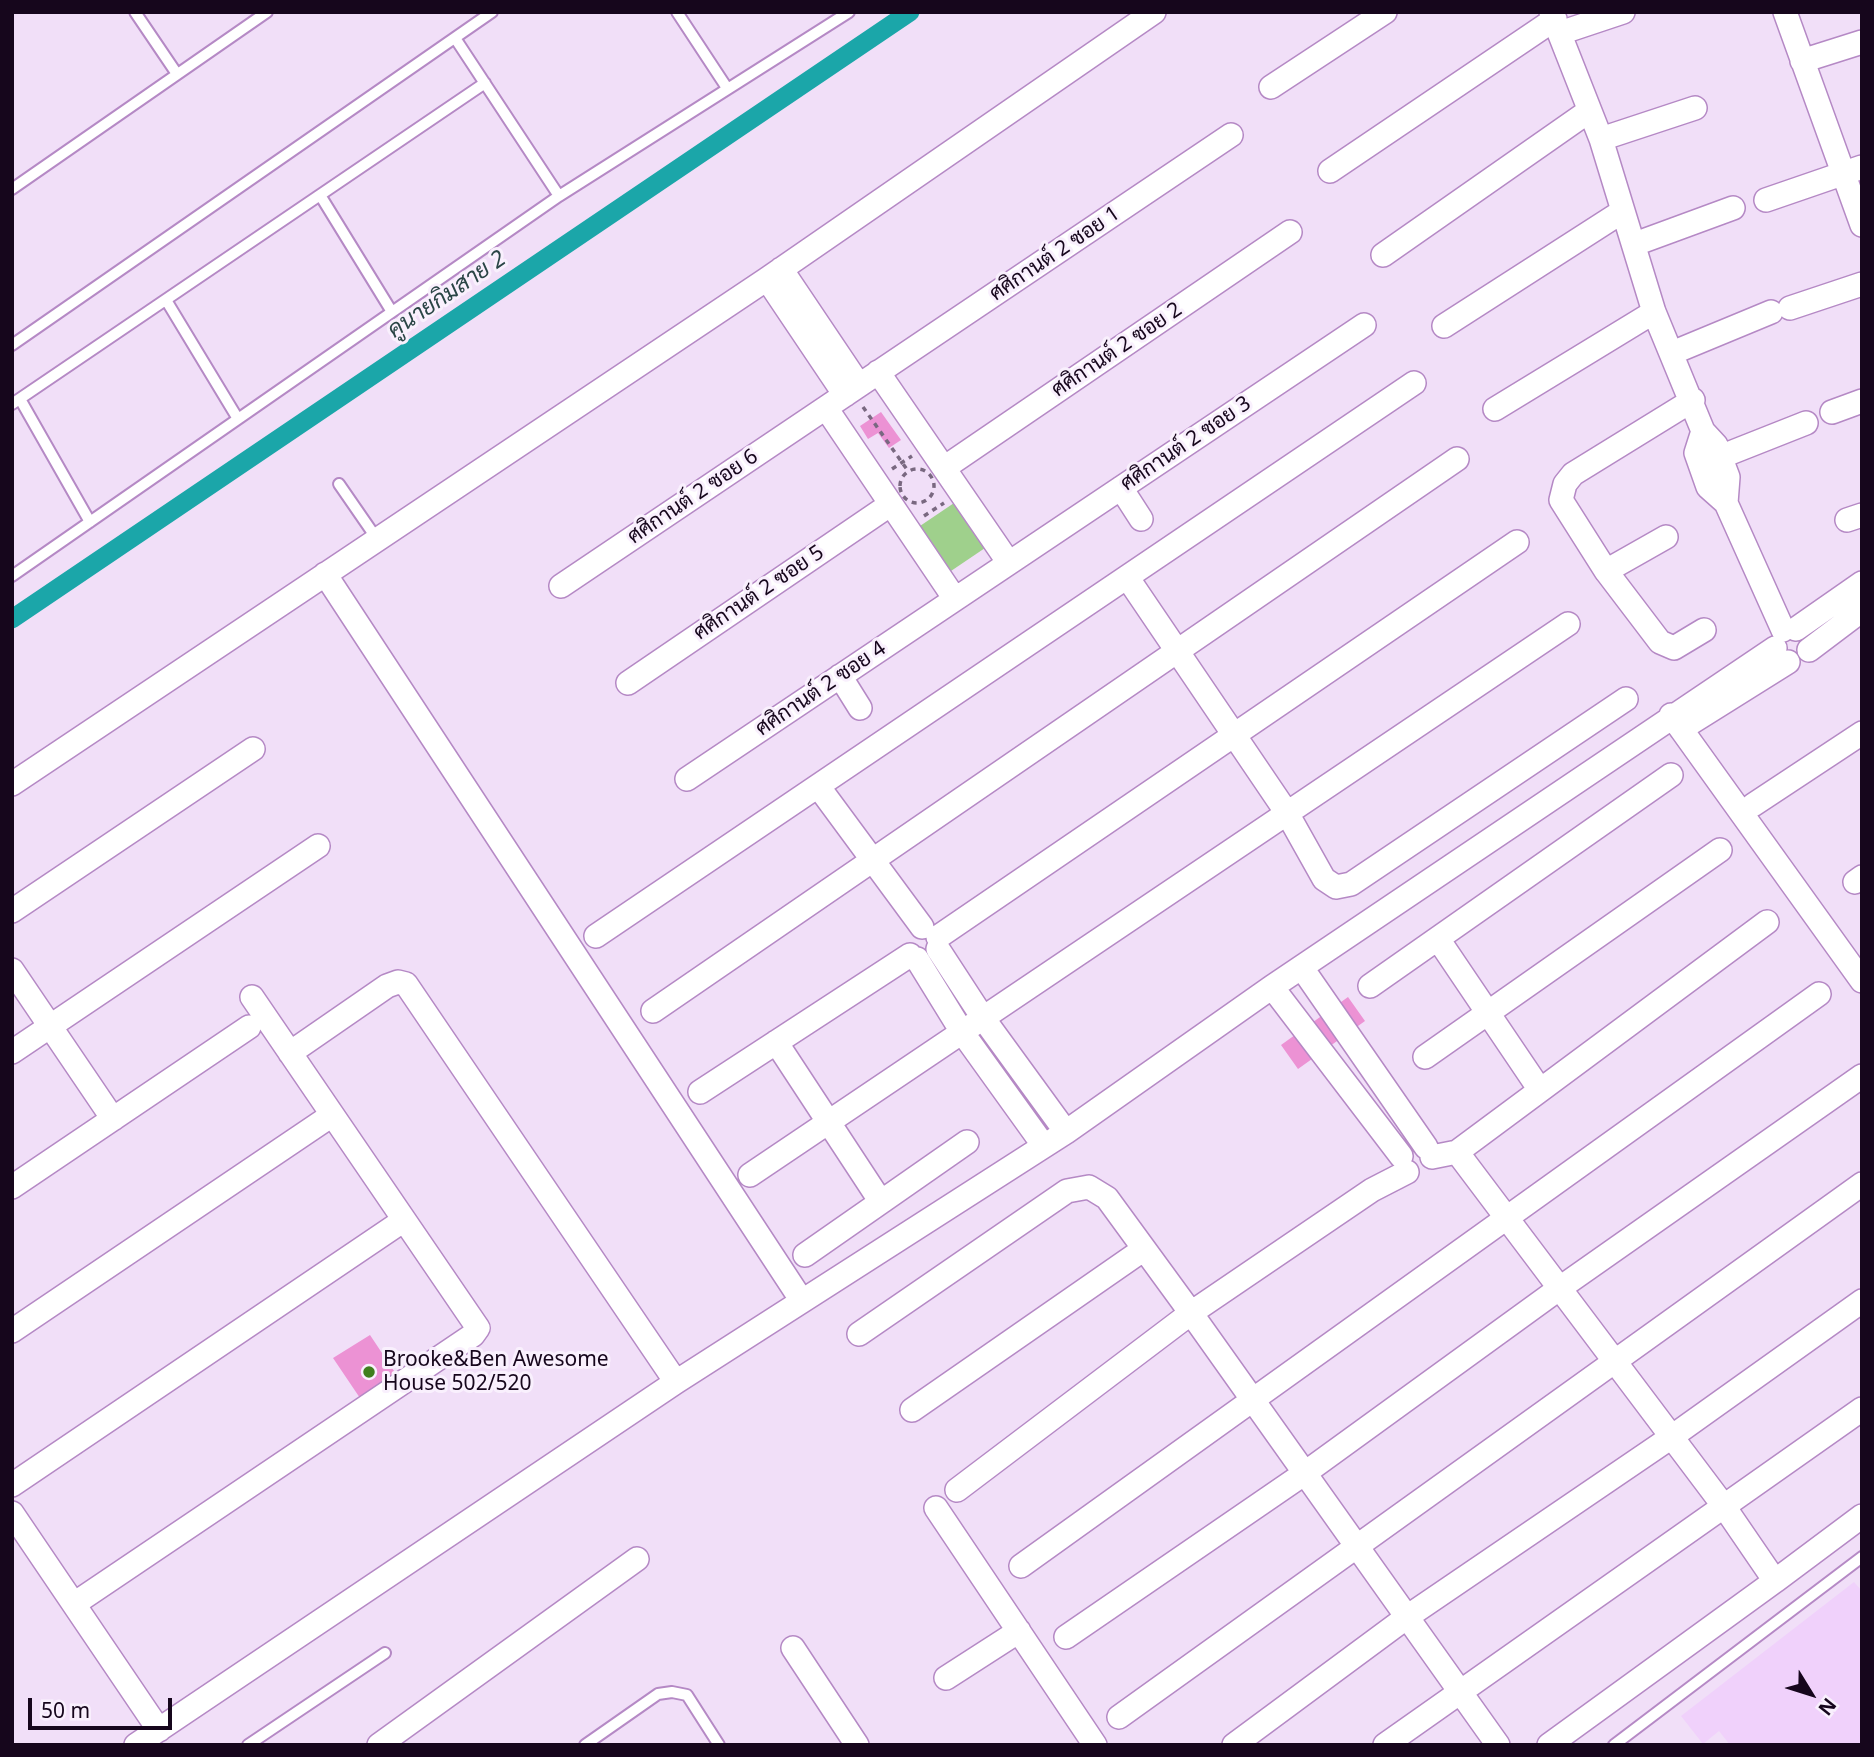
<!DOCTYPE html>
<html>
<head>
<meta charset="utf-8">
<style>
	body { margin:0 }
	#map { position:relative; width:1874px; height:1757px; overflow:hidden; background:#f1dff8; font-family:"Noto Sans",sans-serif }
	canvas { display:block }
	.frame { position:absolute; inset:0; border:14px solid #16061c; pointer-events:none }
	.north { position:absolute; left:1776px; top:1659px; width:70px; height:70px; -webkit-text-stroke:5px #f9f0fd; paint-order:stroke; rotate:128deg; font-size:19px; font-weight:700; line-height:28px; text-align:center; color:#16061c }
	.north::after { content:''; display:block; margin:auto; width:24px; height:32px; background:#16061c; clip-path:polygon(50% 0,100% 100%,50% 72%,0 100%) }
	.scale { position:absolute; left:28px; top:1698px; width:144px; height:32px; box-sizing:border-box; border:4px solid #16061c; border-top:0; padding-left:9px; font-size:21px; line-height:24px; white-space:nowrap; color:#16061c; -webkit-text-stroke:5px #f9f0fd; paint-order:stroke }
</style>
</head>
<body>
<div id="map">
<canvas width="1874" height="1757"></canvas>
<div class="frame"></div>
<div class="north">N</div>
<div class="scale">50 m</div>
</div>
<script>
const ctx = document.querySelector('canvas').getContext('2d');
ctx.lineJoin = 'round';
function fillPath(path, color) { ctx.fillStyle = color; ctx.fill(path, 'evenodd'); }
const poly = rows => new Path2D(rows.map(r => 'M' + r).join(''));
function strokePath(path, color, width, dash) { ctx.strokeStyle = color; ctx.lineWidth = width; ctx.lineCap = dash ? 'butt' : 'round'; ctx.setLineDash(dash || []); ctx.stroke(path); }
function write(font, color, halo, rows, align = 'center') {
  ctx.font = font + ' "Noto Sans",Sarabun,sans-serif'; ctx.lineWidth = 6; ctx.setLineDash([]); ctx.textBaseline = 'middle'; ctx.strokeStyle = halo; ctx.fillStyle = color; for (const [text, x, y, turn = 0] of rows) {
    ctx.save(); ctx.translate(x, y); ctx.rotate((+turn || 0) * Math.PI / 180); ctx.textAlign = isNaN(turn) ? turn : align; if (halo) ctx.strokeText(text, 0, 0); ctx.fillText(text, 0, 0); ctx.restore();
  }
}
const built = poly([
	[1854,1582,1862,1591,1862,1745,1730,1745,1719,1731,1703,1744,1681,1716]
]);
const green = poly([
	[957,501,988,546,948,573,917,528]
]);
const canal = poly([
	[12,619,910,12]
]);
const building = poly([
	[881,412,901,440,889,448,878,433,868,439,860,426],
	[1348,997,1365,1021,1298,1069,1281,1045],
	[370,1335,398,1377,362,1401,333,1358]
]);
const path = poly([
	[863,407,908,471],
	'900 486a17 17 0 1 1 34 0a17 17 0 1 1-34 0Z',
	[892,469,912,456],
	[924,516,944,503]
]);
const lane = poly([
	[135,12,177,74],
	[677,12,727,88],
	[455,38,559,196],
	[12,189,267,12],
	[320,195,392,312],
	[166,300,238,419],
	[12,345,492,12],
	[20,399,90,522],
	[12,404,485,83],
	[339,484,377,539],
	[12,576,559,196,849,12],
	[248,1745,385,1653],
	[585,1745,658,1694,672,1692,687,1695,719,1745],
	[1614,1745,1862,1557]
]);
const street = poly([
	[1551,12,1601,139,1654,312,1703,431,1716,445,1728,477,1726,503],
	[1785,12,1862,225],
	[1560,33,1623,12],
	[1802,61,1862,42],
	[1271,87,1385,12],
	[1601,139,1695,108],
	[1330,171,1555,19],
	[1766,200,1862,167],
	[1635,244,1733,208],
	[1383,255,1589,111],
	[781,269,859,385],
	[767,279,845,395],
	[1790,308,1862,284],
	[1444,326,1623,211],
	[1672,353,1771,312],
	[878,372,1009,563],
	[1693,400,1573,474,1565,484,1561,500,1606,571,1660,642,1674,648,1704,630],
	[826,408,955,599],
	[1495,409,1654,312],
	[1832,412,1862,401],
	[1703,431,1696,453,1708,487,1726,503,1783,630],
	[1720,457,1806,423],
	[944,468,1290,232],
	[1121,488,1141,519],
	[1847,520,1862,515],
	[1606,571,1666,537],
	[325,574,802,1301],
	[1127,577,1287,813,1324,879,1336,887,1351,884,1626,699],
	[561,586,1231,135],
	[1796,629,1862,583],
	[1809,650,1862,610],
	[840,676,860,708],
	[628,683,891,504],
	[1671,715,1862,981],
	[1681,729,1788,662],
	[687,779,1364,325],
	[12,784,767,279,1154,12],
	[818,786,922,927],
	[1753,805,1862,733],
	[1855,882,1862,877],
	[12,911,253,749],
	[596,936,1414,383],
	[938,937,1517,542],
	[1438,939,1540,1090],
	[938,949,983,1018,1066,1132],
	[917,959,962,1032,1044,1146],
	[1302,968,1426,1147],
	[12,970,113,1119],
	[1370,986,1671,775],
	[1272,987,1401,1156],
	[653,1011,1457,459],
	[776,1042,881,1202,805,1255],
	[12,1052,318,846],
	[290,1053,387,986,398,982,406,984,676,1382],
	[1425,1057,1720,850],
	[700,1092,910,955],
	[1457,1152,1723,1505,1775,1581,1549,1745],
	[1432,1157,1457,1152,1767,922],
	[750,1175,1568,624],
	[12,1187,249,1027],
	[881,1202,967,1142],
	[12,1331,332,1115],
	[859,1334,1067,1191,1089,1187,1107,1198,1191,1313,1498,1745],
	[912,1410,1144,1249],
	[12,1485,404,1220],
	[957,1490,1191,1313,1372,1190,1407,1172],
	[936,1508,1095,1745],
	[12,1513,159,1730],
	[1021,1566,1819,994],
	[1775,1581,1862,1516],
	[74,1604,473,1335,478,1328,252,997],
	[1066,1637,1305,1473,1560,1288,1862,1076],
	[793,1648,857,1745],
	[946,1678,1019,1631],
	[1119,1717,1862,1184],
	[136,1745,676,1382,1066,1132,1272,987,1775,648],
	[379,1745,637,1559],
	[1234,1745,1407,1617,1670,1438,1862,1301],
	[1385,1745,1862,1409]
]);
const markers = [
	[369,1372,7,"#3f7e1d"]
];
const streetNames = [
	["ศศิกานต์ 2 ซอย 1",1055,254,-34],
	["ศศิกานต์ 2 ซอย 2",1117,350,-34],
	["ศศิกานต์ 2 ซอย 3",1186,444,-34],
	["ศศิกานต์ 2 ซอย 6",693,497,-34],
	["ศศิกานต์ 2 ซอย 5",759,593,-34],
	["ศศิกานต์ 2 ซอย 4",821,689,-34]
];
const poiNames = [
	["Brooke&Ben Awesome",383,1360],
	["House 502/520",383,1384]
];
const waterNames = [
	["คูนายกิมสาย 2",447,295,-34]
];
fillPath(built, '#f0d1fb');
fillPath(green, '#9fd08c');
strokePath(canal, '#1ba6a9', 19);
fillPath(building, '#ec92d4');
strokePath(lane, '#b589c5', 14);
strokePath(street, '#b589c5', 26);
strokePath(path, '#796880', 3.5, [5, 5]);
strokePath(lane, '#fff', 10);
strokePath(street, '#fff', 23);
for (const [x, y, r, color] of markers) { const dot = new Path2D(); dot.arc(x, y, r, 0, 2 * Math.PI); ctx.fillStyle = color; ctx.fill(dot); strokePath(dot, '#f9f0fd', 2.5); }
write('21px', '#16061c', '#f9f0fd', streetNames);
write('21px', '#16061c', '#f9f0fd', poiNames, 'left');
write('italic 23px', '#2a4546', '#f9f0fd', waterNames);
</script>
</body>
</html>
